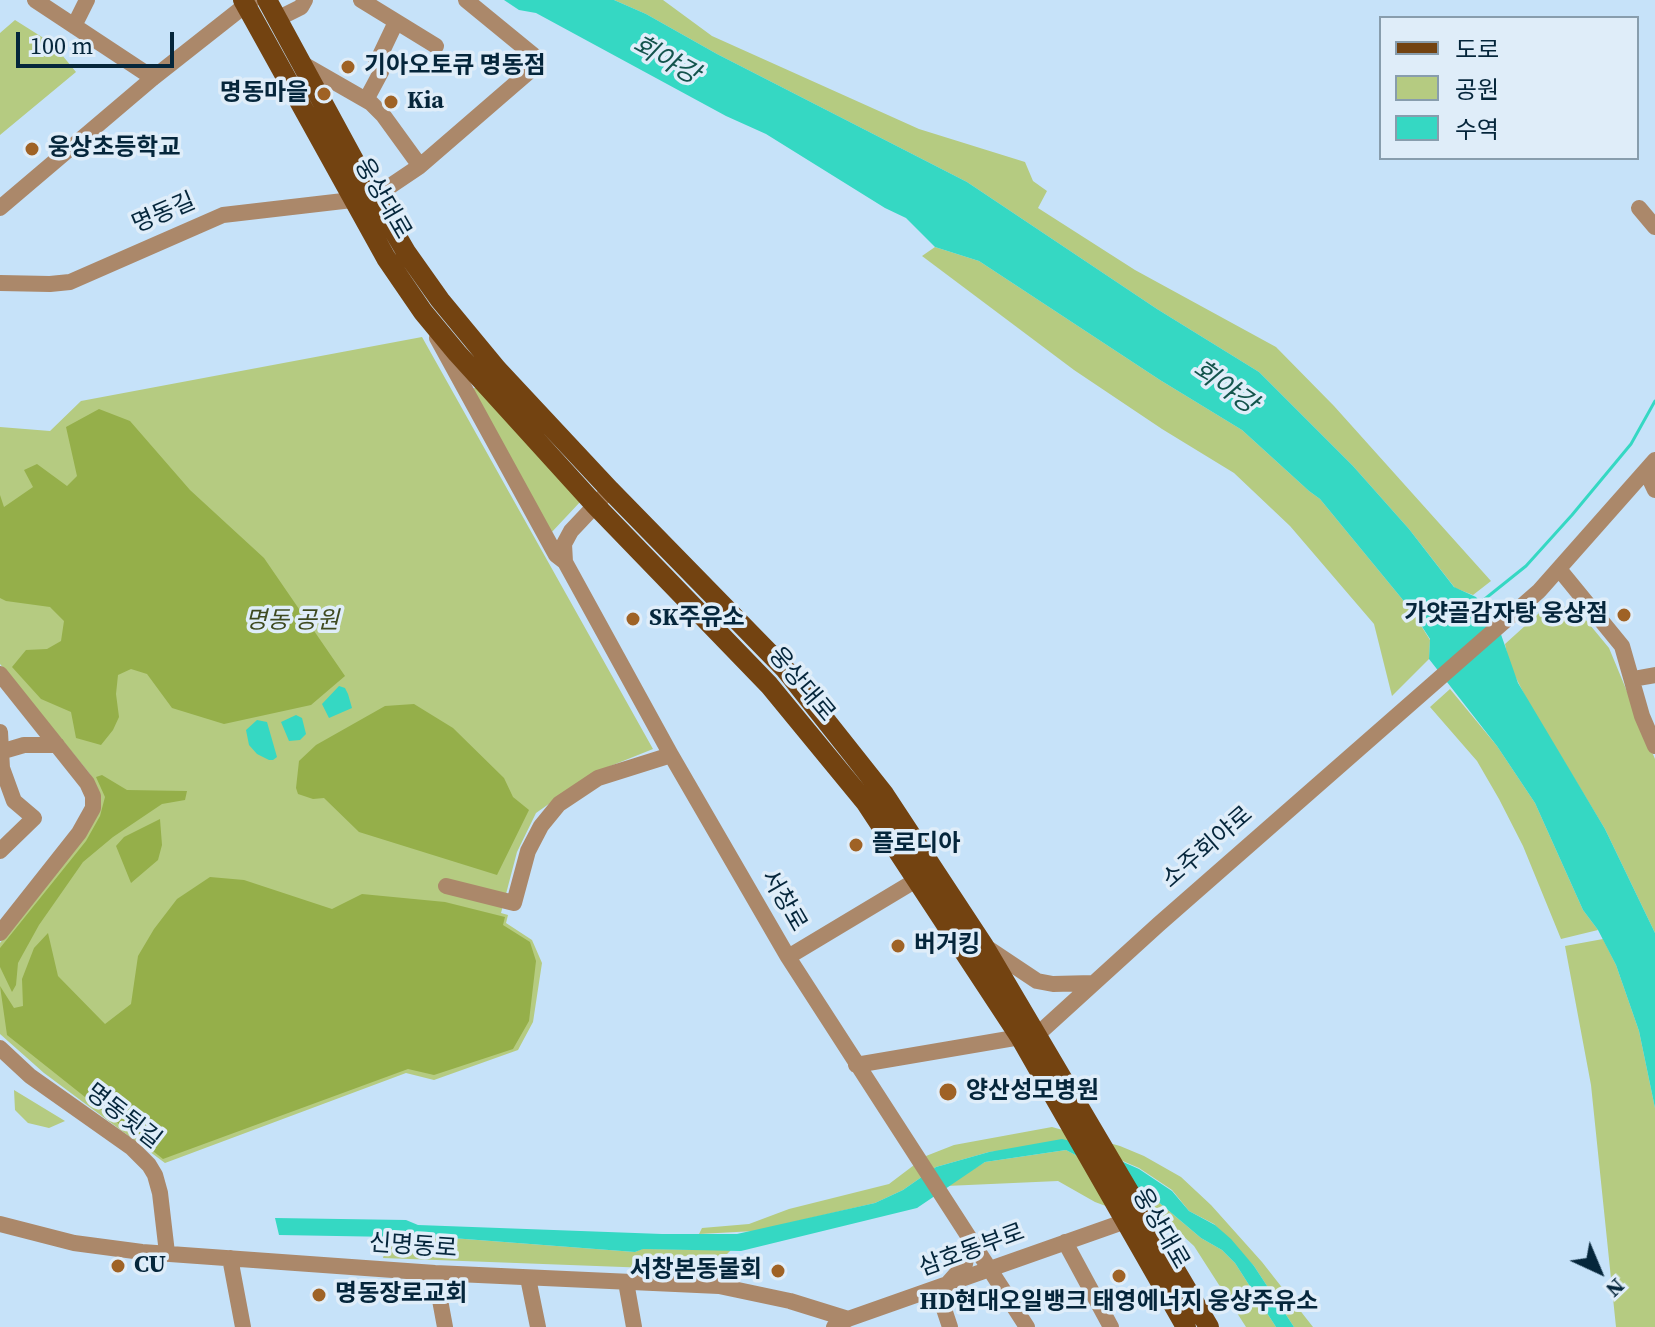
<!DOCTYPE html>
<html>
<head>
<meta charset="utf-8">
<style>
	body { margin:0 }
	#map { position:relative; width:1655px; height:1327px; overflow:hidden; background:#c6e2f9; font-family:"Source Serif 4","Noto Sans KR",serif }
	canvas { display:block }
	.legend { position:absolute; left:1379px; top:16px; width:260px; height:144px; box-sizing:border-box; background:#dfedf9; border:2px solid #889dad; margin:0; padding:10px 14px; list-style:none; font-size:24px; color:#05263b }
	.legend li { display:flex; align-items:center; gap:16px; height:40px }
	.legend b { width:40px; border:2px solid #889dad }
	.north { position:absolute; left:1559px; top:1231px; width:80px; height:80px; -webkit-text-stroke:6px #dfedf9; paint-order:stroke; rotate:136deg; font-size:22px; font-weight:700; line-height:32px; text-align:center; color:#05263b }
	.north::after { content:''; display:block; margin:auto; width:28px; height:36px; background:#05263b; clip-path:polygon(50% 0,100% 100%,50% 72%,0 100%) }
	.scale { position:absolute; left:16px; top:32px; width:158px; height:36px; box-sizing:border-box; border:4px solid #05263b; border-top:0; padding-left:10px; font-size:24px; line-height:28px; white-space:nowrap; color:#05263b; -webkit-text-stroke:6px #dfedf9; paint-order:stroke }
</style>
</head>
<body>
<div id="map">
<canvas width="1655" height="1327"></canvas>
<ul class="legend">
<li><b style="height:10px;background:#734311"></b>도로</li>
<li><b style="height:22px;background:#b5cb81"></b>공원</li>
<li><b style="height:22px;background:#35d8c3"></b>수역</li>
</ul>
<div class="north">N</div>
<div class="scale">100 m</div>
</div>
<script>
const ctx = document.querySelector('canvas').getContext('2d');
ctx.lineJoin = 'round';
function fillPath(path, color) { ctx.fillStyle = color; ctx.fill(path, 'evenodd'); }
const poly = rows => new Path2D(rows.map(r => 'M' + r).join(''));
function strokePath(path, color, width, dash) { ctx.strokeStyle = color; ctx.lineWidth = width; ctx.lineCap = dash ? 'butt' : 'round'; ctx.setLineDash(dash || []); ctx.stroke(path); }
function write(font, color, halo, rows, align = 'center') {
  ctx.font = font + ' "Source Serif 4","Noto Sans KR",serif'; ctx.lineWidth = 7; ctx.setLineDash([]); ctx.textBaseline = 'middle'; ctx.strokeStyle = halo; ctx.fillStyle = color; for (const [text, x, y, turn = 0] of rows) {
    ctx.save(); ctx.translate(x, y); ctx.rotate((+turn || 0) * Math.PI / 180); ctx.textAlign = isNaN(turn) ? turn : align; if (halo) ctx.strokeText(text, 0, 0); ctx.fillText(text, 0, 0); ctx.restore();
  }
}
const green = poly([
	[614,0,663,0,712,36,919,129,1025,162,1033,181,1047,191,1038,208,1135,270,1276,347,1334,406,1491,581,1473,595,1455,588,1409,529,1353,466,1259,372,1157,309,967,182,717,54,646,14],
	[15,20,53,44,76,72,0,135,0,33],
	[935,247,979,261,1160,380,1242,430,1309,491,1320,499,1412,611,1430,640,1429,659,1392,696,1374,624,1290,526,1234,473,1162,429,1074,370,922,256],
	[422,337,653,749,593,773,536,813,517,852,501,913,508,915,506,923,532,940,542,963,533,1022,518,1050,434,1080,406,1073,165,1163,44,1073,0,1034,0,943,89,831,100,801,90,774,0,664,0,427,50,431,81,401],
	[476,387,581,501,550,534,473,389],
	[1548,605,1576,608,1609,648,1655,759,1655,933,1605,829,1528,702,1509,664,1505,644],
	[1450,689,1497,746,1535,803,1583,910,1598,930,1561,939,1523,846,1499,799,1477,761,1430,707],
	[1603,939,1616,965,1639,1031,1655,1108,1655,1327,1616,1327,1591,1085,1565,946],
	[14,1090,65,1121,49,1128,28,1123,15,1110],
	[1052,1127,1120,1146,1144,1156,1181,1177,1211,1205,1262,1262,1313,1327,1294,1327,1254,1266,1214,1224,1189,1211,1172,1190,1139,1168,1083,1144,989,1152,936,1167,903,1190,875,1203,755,1231,699,1234,702,1228,749,1224,789,1209,889,1184,926,1156,954,1145],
	[1066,1150,1149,1194,1201,1238,1222,1250,1235,1263,1276,1327,1246,1327,1194,1246,1181,1234,1095,1202,1058,1181,946,1186,985,1162],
	[393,1236,452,1238,635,1252,642,1249,731,1250,718,1263,703,1270,383,1258,386,1247]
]);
const forest = poly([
	[99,409,130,421,190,490,264,558,345,676,311,705,224,724,172,708,147,674,131,669,118,675,116,694,119,717,113,730,101,745,76,738,71,712,41,699,12,667,26,650,47,649,61,641,64,621,50,607,6,601,0,598,0,495,4,507,33,487,24,470,37,464,67,486,77,476,66,427],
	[414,704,453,728,504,778,513,797,529,810,497,875,359,832,324,798,313,799,298,794,296,788,299,761,316,745,385,706],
	[102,775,127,790,187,791,185,800,162,804,113,837,83,862,39,925,18,963,16,985,12,992,0,967,0,948,86,841,100,816,105,797,96,777],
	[160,819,162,845,158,860,131,883,116,846,124,837],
	[210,877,244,880,332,909,362,894,445,902,505,917,503,925,530,942,536,961,529,1021,513,1049,434,1075,408,1069,163,1159,7,1035,0,986,14,1008,23,1006,22,979,34,948,48,933,58,976,105,1024,131,1004,138,956,154,929,177,899]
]);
const water = poly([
	[504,0,614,0,646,14,717,54,967,182,1157,309,1259,372,1353,466,1409,529,1454,587,1476,597,1497,623,1518,683,1605,829,1655,933,1655,1108,1639,1031,1616,965,1598,930,1583,910,1535,803,1497,746,1429,659,1430,639,1412,611,1320,499,1309,491,1242,430,1160,380,979,261,935,247,906,218,885,208,766,134,726,116,536,13,519,10],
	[339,686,345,688,348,694,352,708,329,718,322,704],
	[296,715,302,718,306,734,300,740,289,741,281,722],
	[257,720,267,722,277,757,273,760,269,760,257,754,249,745,246,730],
	[1062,1139,1083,1144,1139,1169,1172,1191,1189,1211,1215,1225,1231,1239,1254,1266,1294,1327,1276,1327,1235,1263,1222,1250,1201,1238,1149,1194,1066,1150,985,1162,917,1208,741,1251,643,1249,635,1252,452,1238,279,1235,275,1218,406,1220,418,1225,662,1234,737,1234,875,1203,903,1190,936,1167,989,1152]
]);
const stream = poly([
	[1481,602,1526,566,1572,515,1631,444,1655,401]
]);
const minor = poly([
	[35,0,153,78],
	[361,0,436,46],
	[277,19,301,7,305,0],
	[74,26,87,0],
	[303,64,371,103,383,115,420,166],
	[366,100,381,72,376,64,396,22],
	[374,197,420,166,538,64,538,59,466,0],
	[0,208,153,78,252,0],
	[1639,208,1655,227],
	[0,283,50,284,70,282,223,215,352,200],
	[437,338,556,555,565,562],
	[1646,471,1655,490],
	[603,497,571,531,564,544,565,562,671,755,788,957,1027,1327],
	[1559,569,1622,646,1642,716,1655,746],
	[0,674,87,783,93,796,93,808,79,833,0,933],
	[1633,679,1655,675],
	[0,732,2,768,14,801,34,818,0,851],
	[0,752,24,745,57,745],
	[446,886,514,903,528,851,541,826,559,804,598,778,671,755],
	[989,949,1037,981,1053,984,1093,983],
	[788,957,918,879],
	[0,1048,30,1076,132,1148,149,1165,155,1175,160,1193,167,1253],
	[856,1065,1038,1034,1159,924,1539,591,1655,460],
	[0,1224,74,1243,142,1252,435,1273,719,1286,790,1301,848,1319],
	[1065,1242,1111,1327],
	[230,1258,243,1327],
	[435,1273,445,1327],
	[528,1278,538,1327],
	[626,1282,634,1327],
	[949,1282,965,1264,970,1239],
	[937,1288,950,1327],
	[834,1327,848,1319,1126,1221]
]);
const major = poly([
	[243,0,386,258,423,312,457,353,595,505,769,685,866,803,1020,1037,1186,1327],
	[267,0,374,197,406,252,440,300,497,369,610,490,785,669,884,794,984,946,1209,1327]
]);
const markers = [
	[348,67,8,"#9f6225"],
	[324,94,8,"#9f6225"],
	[391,102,8,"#9f6225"],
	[32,149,8,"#9f6225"],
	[1624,615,8,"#9f6225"],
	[633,619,8,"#9f6225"],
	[856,845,8,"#9f6225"],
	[898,946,8,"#9f6225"],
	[948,1092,10,"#9f6225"],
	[118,1266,8,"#9f6225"],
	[778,1271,8,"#9f6225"],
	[1119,1276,8,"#9f6225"],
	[319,1295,8,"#9f6225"]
];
const poiNames = [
	["기아오토큐 명동점",364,67],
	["명동마을",308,94,"right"],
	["Kia",407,102],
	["웅상초등학교",48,149],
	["가얏골감자탕 웅상점",1608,615,"right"],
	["SK주유소",649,619],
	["플로디아",872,845],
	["버거킹",914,946],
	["양산성모병원",966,1092],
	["CU",134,1266],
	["서창본동물회",762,1271,"right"],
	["명동장로교회",335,1295],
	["HD현대오일뱅크 태영에너지 웅상주유소",1119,1303,"center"]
];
const streetNames = [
	["웅상대로",382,199,60],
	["명동길",164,214,-23],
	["웅상대로",801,685,50],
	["소주회야로",1208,848,-41],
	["서창로",783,901,60],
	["명동뒷길",123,1117,38],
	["웅상대로",1160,1229,60],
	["신명동로",413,1247,4],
	["삼호동부로",972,1251,-20]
];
const parkNames = [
	["명동 공원",292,622]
];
const waterNames = [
	["회야강",665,61,29],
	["회야강",1224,388,35]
];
fillPath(green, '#b5cb81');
fillPath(forest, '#95af4a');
fillPath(water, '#35d8c3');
strokePath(stream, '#35d8c3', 3);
strokePath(minor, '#ab886a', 16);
strokePath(major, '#734311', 20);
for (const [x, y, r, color] of markers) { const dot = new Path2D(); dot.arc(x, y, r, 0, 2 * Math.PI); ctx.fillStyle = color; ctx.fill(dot); strokePath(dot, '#dfedf9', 3); }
write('bold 24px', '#05263b', '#dfedf9', poiNames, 'left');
write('24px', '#05263b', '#dfedf9', streetNames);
write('italic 24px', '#3e4a20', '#dfedf9', parkNames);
write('italic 26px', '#13544c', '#dfedf9', waterNames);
</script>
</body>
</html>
